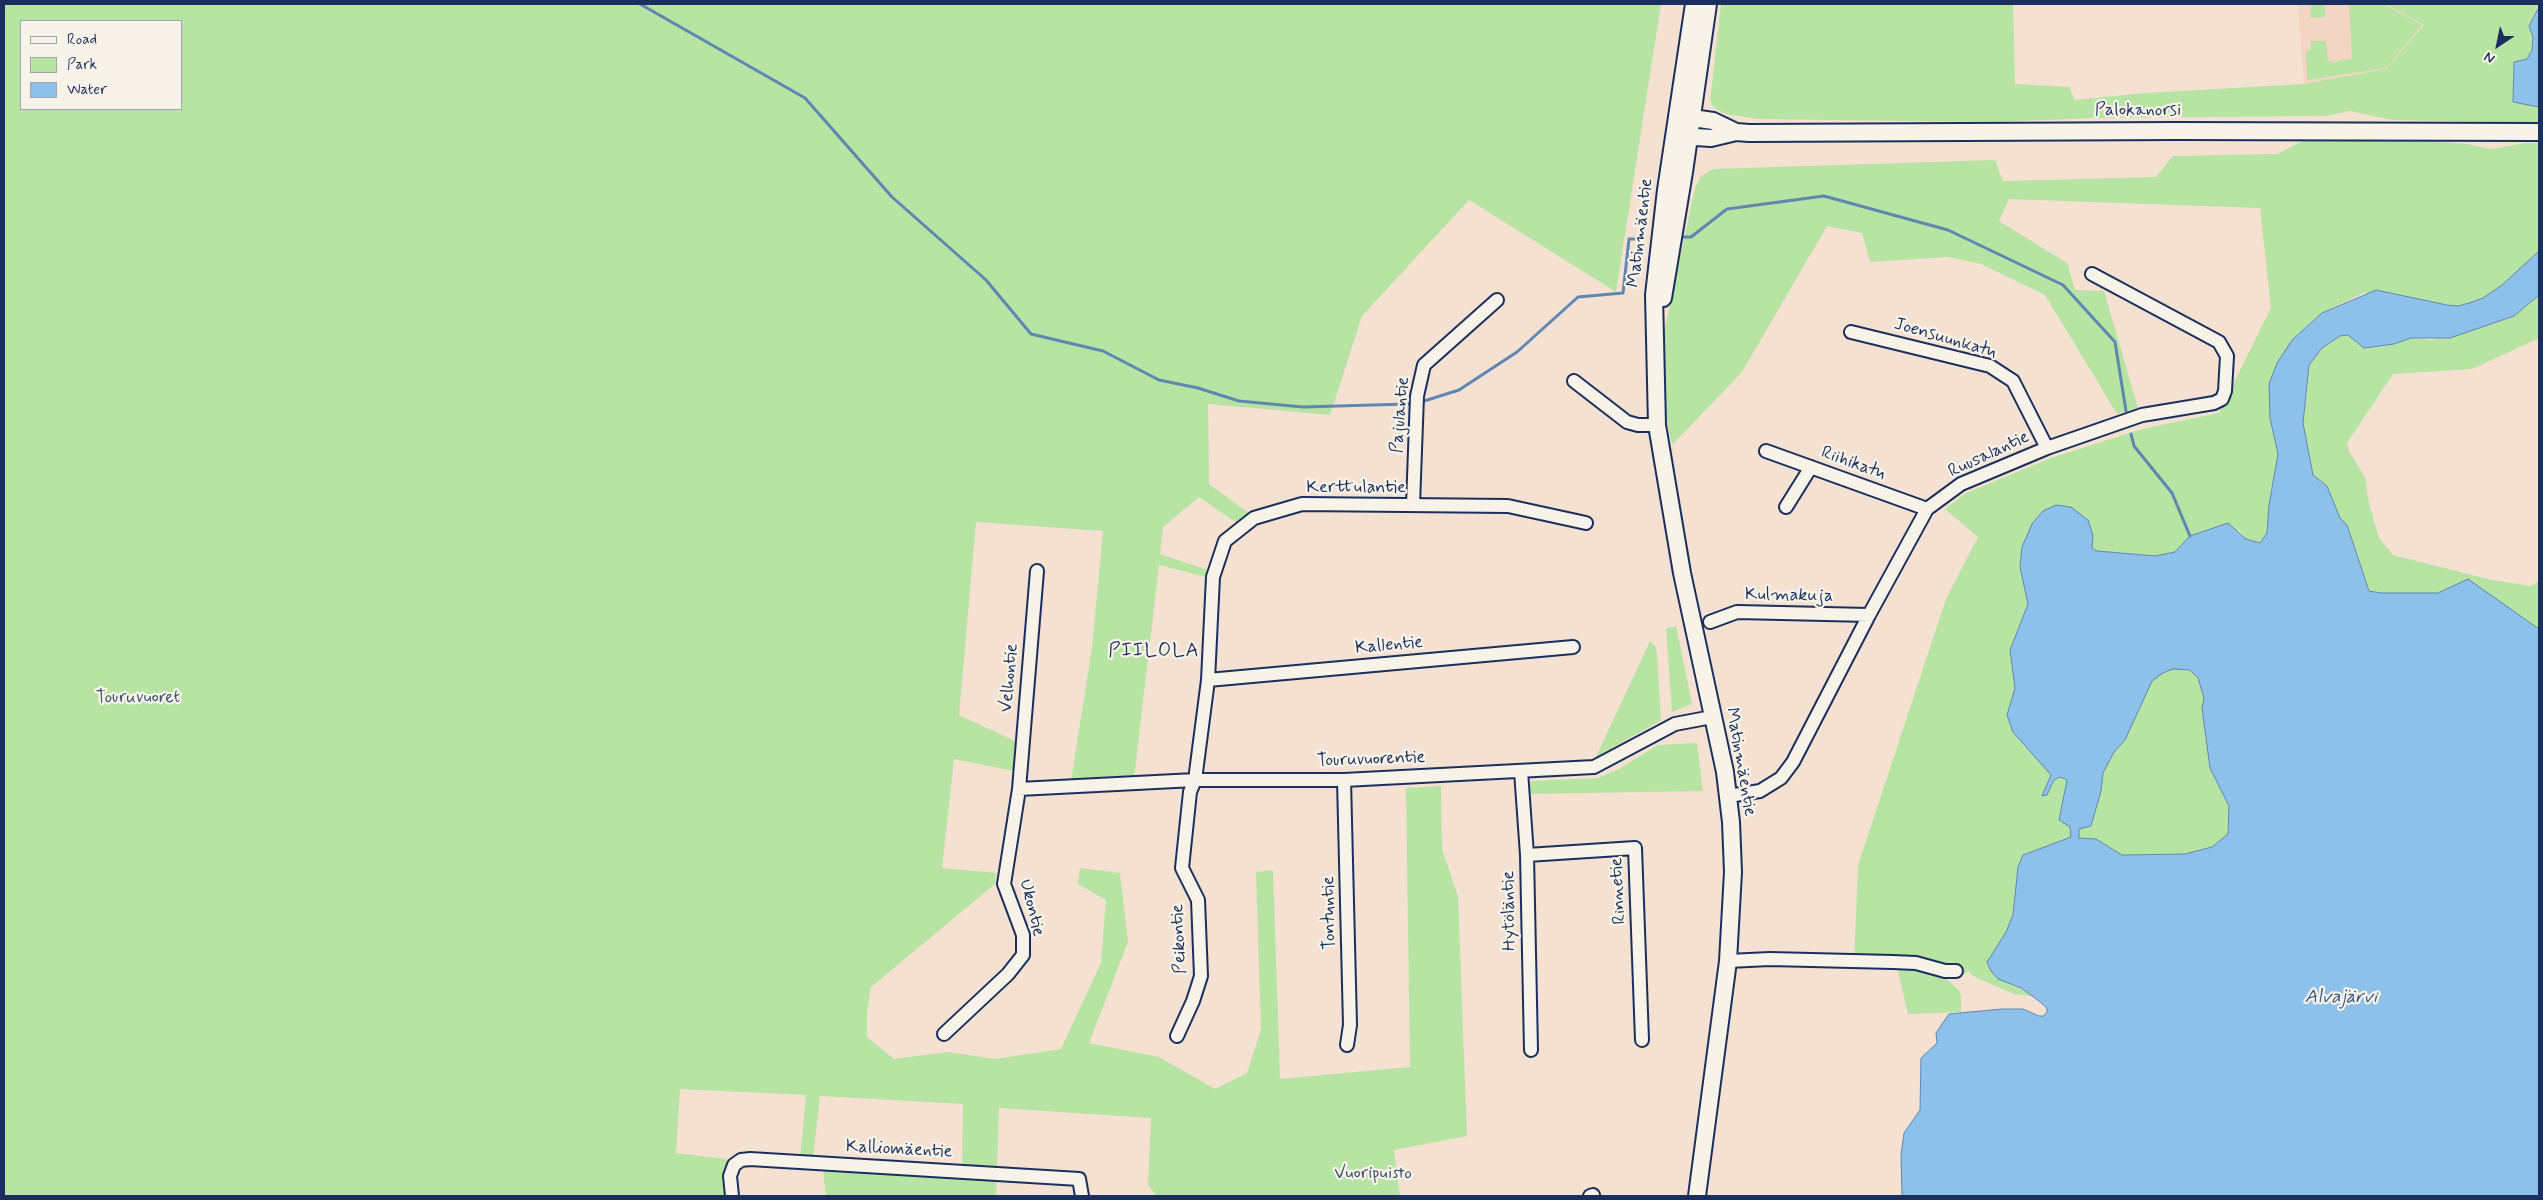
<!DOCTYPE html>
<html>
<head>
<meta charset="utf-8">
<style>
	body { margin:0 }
	#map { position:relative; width:2543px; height:1200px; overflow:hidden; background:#f4e1d2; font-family:Mynerve,sans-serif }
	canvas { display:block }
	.frame { position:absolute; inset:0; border:5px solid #1b2f5e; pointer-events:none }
	.legend { position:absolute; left:20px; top:20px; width:162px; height:90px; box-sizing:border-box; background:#f7f3e8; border:1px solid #9fa5b1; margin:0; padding:6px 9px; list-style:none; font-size:15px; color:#1b2f5e }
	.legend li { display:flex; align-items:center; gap:10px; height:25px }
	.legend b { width:25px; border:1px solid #9fa5b1 }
	.north { position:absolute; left:2473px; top:20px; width:50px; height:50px; -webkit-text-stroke:4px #f7f3e8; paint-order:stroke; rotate:214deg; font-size:14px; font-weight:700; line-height:20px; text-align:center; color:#1b2f5e }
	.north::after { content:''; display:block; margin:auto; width:18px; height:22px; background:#1b2f5e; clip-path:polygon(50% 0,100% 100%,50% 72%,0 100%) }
</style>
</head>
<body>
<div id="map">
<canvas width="2543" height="1200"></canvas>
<div class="frame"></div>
<ul class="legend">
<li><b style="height:6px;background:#f7f3e8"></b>Road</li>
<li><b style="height:14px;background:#b7e4a2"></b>Park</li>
<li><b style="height:14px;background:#8dc1ea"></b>Water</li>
</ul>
<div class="north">N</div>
</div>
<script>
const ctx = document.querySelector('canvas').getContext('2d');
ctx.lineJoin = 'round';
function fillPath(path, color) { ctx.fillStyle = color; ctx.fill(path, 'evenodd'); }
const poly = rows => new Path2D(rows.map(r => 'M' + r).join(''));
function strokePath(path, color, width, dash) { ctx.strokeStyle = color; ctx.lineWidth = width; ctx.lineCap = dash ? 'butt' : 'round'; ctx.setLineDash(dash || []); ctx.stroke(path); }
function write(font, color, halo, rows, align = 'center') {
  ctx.font = font + ' Mynerve,sans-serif'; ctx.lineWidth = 4.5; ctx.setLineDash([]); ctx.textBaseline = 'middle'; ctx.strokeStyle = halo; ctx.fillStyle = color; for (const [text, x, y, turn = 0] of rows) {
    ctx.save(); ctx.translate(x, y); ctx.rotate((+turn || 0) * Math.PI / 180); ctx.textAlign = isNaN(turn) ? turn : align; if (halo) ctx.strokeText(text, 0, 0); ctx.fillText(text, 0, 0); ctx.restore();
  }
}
const built = poly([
	[2298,4,2386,4,2424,24,2386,69,2304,84]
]);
const green = poly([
	[4,4,1661,4,1616,292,1469,200,1362,316,1330,415,1208,404,1209,484,1253,516,1241,526,1199,497,1163,527,1160,554,1211,571,1210,578,1159,565,1134,778,1071,781,1092,648,1103,531,976,522,959,715,1017,742,1014,771,954,759,942,868,996,873,995,884,871,987,867,1012,867,1037,894,1059,948,1052,995,1059,1061,1049,1101,963,1106,900,1078,884,1080,868,1120,873,1128,942,1089,1043,1159,1057,1215,1089,1247,1073,1261,1029,1256,872,1273,870,1280,1079,1410,1067,1406,788,1441,786,1442,849,1458,897,1467,1136,1394,1150,1400,1196,1157,1196,1148,1185,1151,1118,999,1108,996,1196,826,1196,823,1169,962,1176,963,1104,820,1096,813,1159,800,1158,806,1095,680,1089,676,1153,727,1159,728,1196,4,1196],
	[21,21,181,21,181,109,21,109],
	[1721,4,2013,4,2015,84,2070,87,2074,100,2146,93,2304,84,2386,69,2424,25,2386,4,2539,4,2529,26,2533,37,2532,50,2527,59,2514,62,2513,102,2539,107,2539,123,2392,120,2350,111,2326,116,2096,118,1991,122,1758,119,1726,114,1714,108,1710,101],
	[2311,4,2325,4,2325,17,2310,18],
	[2349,4,2383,4,2422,25,2386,68,2307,80,2306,51,2311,50,2311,41,2326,41,2328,61,2335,63,2340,60,2352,59],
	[2307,139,2400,139,2467,144,2492,149,2525,143,2539,143,2539,251,2502,285,2483,298,2469,303,2458,306,2363,293,2322,313,2292,340,2270,418,2278,454,2269,505,2267,533,2260,543,2246,539,2239,530,2190,536,2175,552,2155,556,2097,551,2092,548,2020,565,2028,604,2010,650,2053,772,2047,795,2054,780,2060,777,2067,780,2059,820,2070,827,2071,837,2023,855,2018,867,2013,915,2006,932,1987,962,2013,986,2021,988,2032,996,2014,994,1973,976,1969,971,1963,975,1942,975,1958,989,1961,996,1961,1012,1908,1014,1897,967,1854,965,1858,865,1946,599,1978,537,1945,509,1966,493,2051,458,2142,429,2219,413,2271,308,2260,208,2009,199,1999,221,2067,263,2075,290,2104,291,2138,408,2117,414,2045,295,1981,264,1948,257,1870,262,1862,233,1827,226,1742,372,1672,445,1662,397,1664,333,1695,188,1701,176,1713,169,1995,160,2003,181,2156,177,2173,156,2277,154],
	[2539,295,2539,338,2472,369,2393,374,2347,443,2349,451,2365,477,2369,504,2379,538,2393,555,2492,580,2531,586,2539,581,2539,646,2468,580,2438,593,2381,593,2369,591,2347,525,2340,518,2327,486,2313,475,2303,423,2309,365,2322,348,2340,336,2348,335,2364,348,2394,344,2411,338,2432,340,2514,316],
	[1676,626,1692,704,1672,712,1666,629],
	[1650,641,1655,646,1657,654,1661,720,1596,757],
	[2174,669,2190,670,2198,678,2204,698,2202,708,2210,768,2229,806,2228,834,2212,847,2185,854,2122,855,2096,839,2079,838,2079,829,2091,826,2089,803,2138,688,2163,673],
	[1697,743,1703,791,1527,794,1527,788,1532,781,1597,778,1617,770,1658,745]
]);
const water = poly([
	[2539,7,2539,107,2513,102,2514,62,2527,59,2532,50,2533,37,2529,26,2539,7],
	[2539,251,2539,295,2514,316,2450,338,2411,338,2394,344,2364,348,2348,335,2340,336,2322,348,2309,365,2303,423,2313,475,2327,486,2340,518,2347,525,2369,591,2381,593,2438,593,2468,579,2539,629,2539,1196,1902,1196,1901,1155,1904,1133,1920,1110,1921,1058,1937,1043,1936,1033,1949,1014,2002,1009,2023,1009,2039,1016,2044,1016,2047,1012,2047,1008,2039,1001,2021,988,1998,979,1991,971,1987,962,2006,932,2013,915,2018,867,2023,855,2071,837,2070,827,2059,820,2067,780,2060,777,2054,780,2047,795,2042,796,2051,775,2013,732,2007,715,2015,688,2010,650,2028,604,2020,567,2022,547,2032,524,2043,511,2056,505,2071,507,2088,520,2093,536,2092,548,2097,551,2155,556,2175,552,2190,536,2228,523,2246,539,2260,543,2267,533,2269,505,2278,454,2270,418,2269,384,2277,363,2292,340,2322,313,2376,290,2447,305,2458,306,2469,303,2483,298,2502,285,2539,251],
	[2173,669,2190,670,2198,678,2204,698,2202,708,2210,768,2229,806,2228,834,2212,847,2185,854,2122,855,2096,839,2079,838,2079,829,2091,826,2101,791,2103,773,2114,752,2125,740,2152,681,2163,673,2173,669]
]);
const stream = poly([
	[640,4,805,98,892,197,986,280,1031,334,1103,351,1159,380,1198,388,1239,401,1303,407,1408,404],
	[1680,237,1691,237,1727,209,1824,196,1948,230,2063,285,2115,342,2126,411],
	[1424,401,1459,390,1517,352,1578,297,1623,293,1629,239,1637,239],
	[2131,434,2134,446,2172,493,2190,536]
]);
const minor = poly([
	[1851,332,1990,366,2013,381,2047,448],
	[1574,381,1627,422,1638,425,1657,425],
	[1766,451,1927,509],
	[1413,505,1417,396,1424,365,1497,300],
	[1786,507,1811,467],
	[1710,622,1737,612,1869,615],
	[1208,680,1573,647],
	[1521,771,1527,855,1531,1050],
	[1344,780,1350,1025,1347,1045],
	[1019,789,1195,780,1344,780,1594,767,1675,724,1712,717],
	[1728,796,1760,791,1781,778,1793,762,1869,615,1927,509,1961,484,2047,448,2142,415,2214,403,2222,399,2225,391,2227,356,2219,342,2092,274],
	[1527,855,1635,848,1642,1040],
	[1728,961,1770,959,1893,962,1916,963,1945,971,1956,971],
	[944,1034,1008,974,1023,955,1023,935,1004,884,1019,789,1037,571],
	[1177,1036,1193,1001,1201,976,1198,900,1182,868,1190,792,1195,780,1208,680,1213,577,1225,541,1254,518,1302,504,1508,506,1586,523],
	[732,1196,730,1176,734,1165,741,1160,750,1159,1079,1179,1082,1196],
	[1590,1196,1593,1195]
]);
const major = poly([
	[1694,4,1666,190,1654,295,1657,425,1682,573,1725,772,1731,822,1733,872,1728,961,1697,1196],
	[1679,116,1713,121,1736,132,1749,133,2176,131,2539,132],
	[1680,136,1711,138,1736,132],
	[1663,298,1684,172,1708,4]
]);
const streetNames = [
	["Palokanorsi",2138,111],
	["Matinmäentie",1641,233,-83],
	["Joensuunkatu",1945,339,16],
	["Pajulantie",1401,415,-85],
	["Ruusalantie",1989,455,-25],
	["Riihikatu",1853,464,20],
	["Kerttulantie",1356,488],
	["Kulmakuja",1789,596,1],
	["Kallentie",1389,646,-5],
	["Velhontie",1010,678,-85],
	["Touruvuorentie",1371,760,-2],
	["Matinmäentie",1740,762,80],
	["Rinnetie",1619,891,-93],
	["Ukontie",1031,908,76],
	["Hytöläntie",1510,911,-91],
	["Tontuntie",1330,913,-91],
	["Peikontie",1180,939,-93],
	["Kalliomäentie",899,1150,3]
];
const parkNames = [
	["Touruvuoret",138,698],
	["Vuoripuisto",1373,1174]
];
const waterNames = [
	["Alvajärvi",2341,998]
];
const quarterNames = [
	["PIILOLA",1154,652]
];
fillPath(built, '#f2d5c2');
fillPath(green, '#b7e4a2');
fillPath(water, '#8dc1ea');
strokePath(water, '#5f87b2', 1);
strokePath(stream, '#5f87b2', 3);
strokePath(minor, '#1b2f5e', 16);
strokePath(major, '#1b2f5e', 20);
strokePath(minor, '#f7f3e8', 12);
strokePath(major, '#f7f3e8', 16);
write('18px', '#1b2f5e', '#f7f3e8', streetNames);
write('18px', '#3a536c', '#f7f3e8', parkNames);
write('italic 19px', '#385481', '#f7f3e8', waterNames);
ctx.letterSpacing = '1px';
write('20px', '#1b2f5e', '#f7f3e8', quarterNames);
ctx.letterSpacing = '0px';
</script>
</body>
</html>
